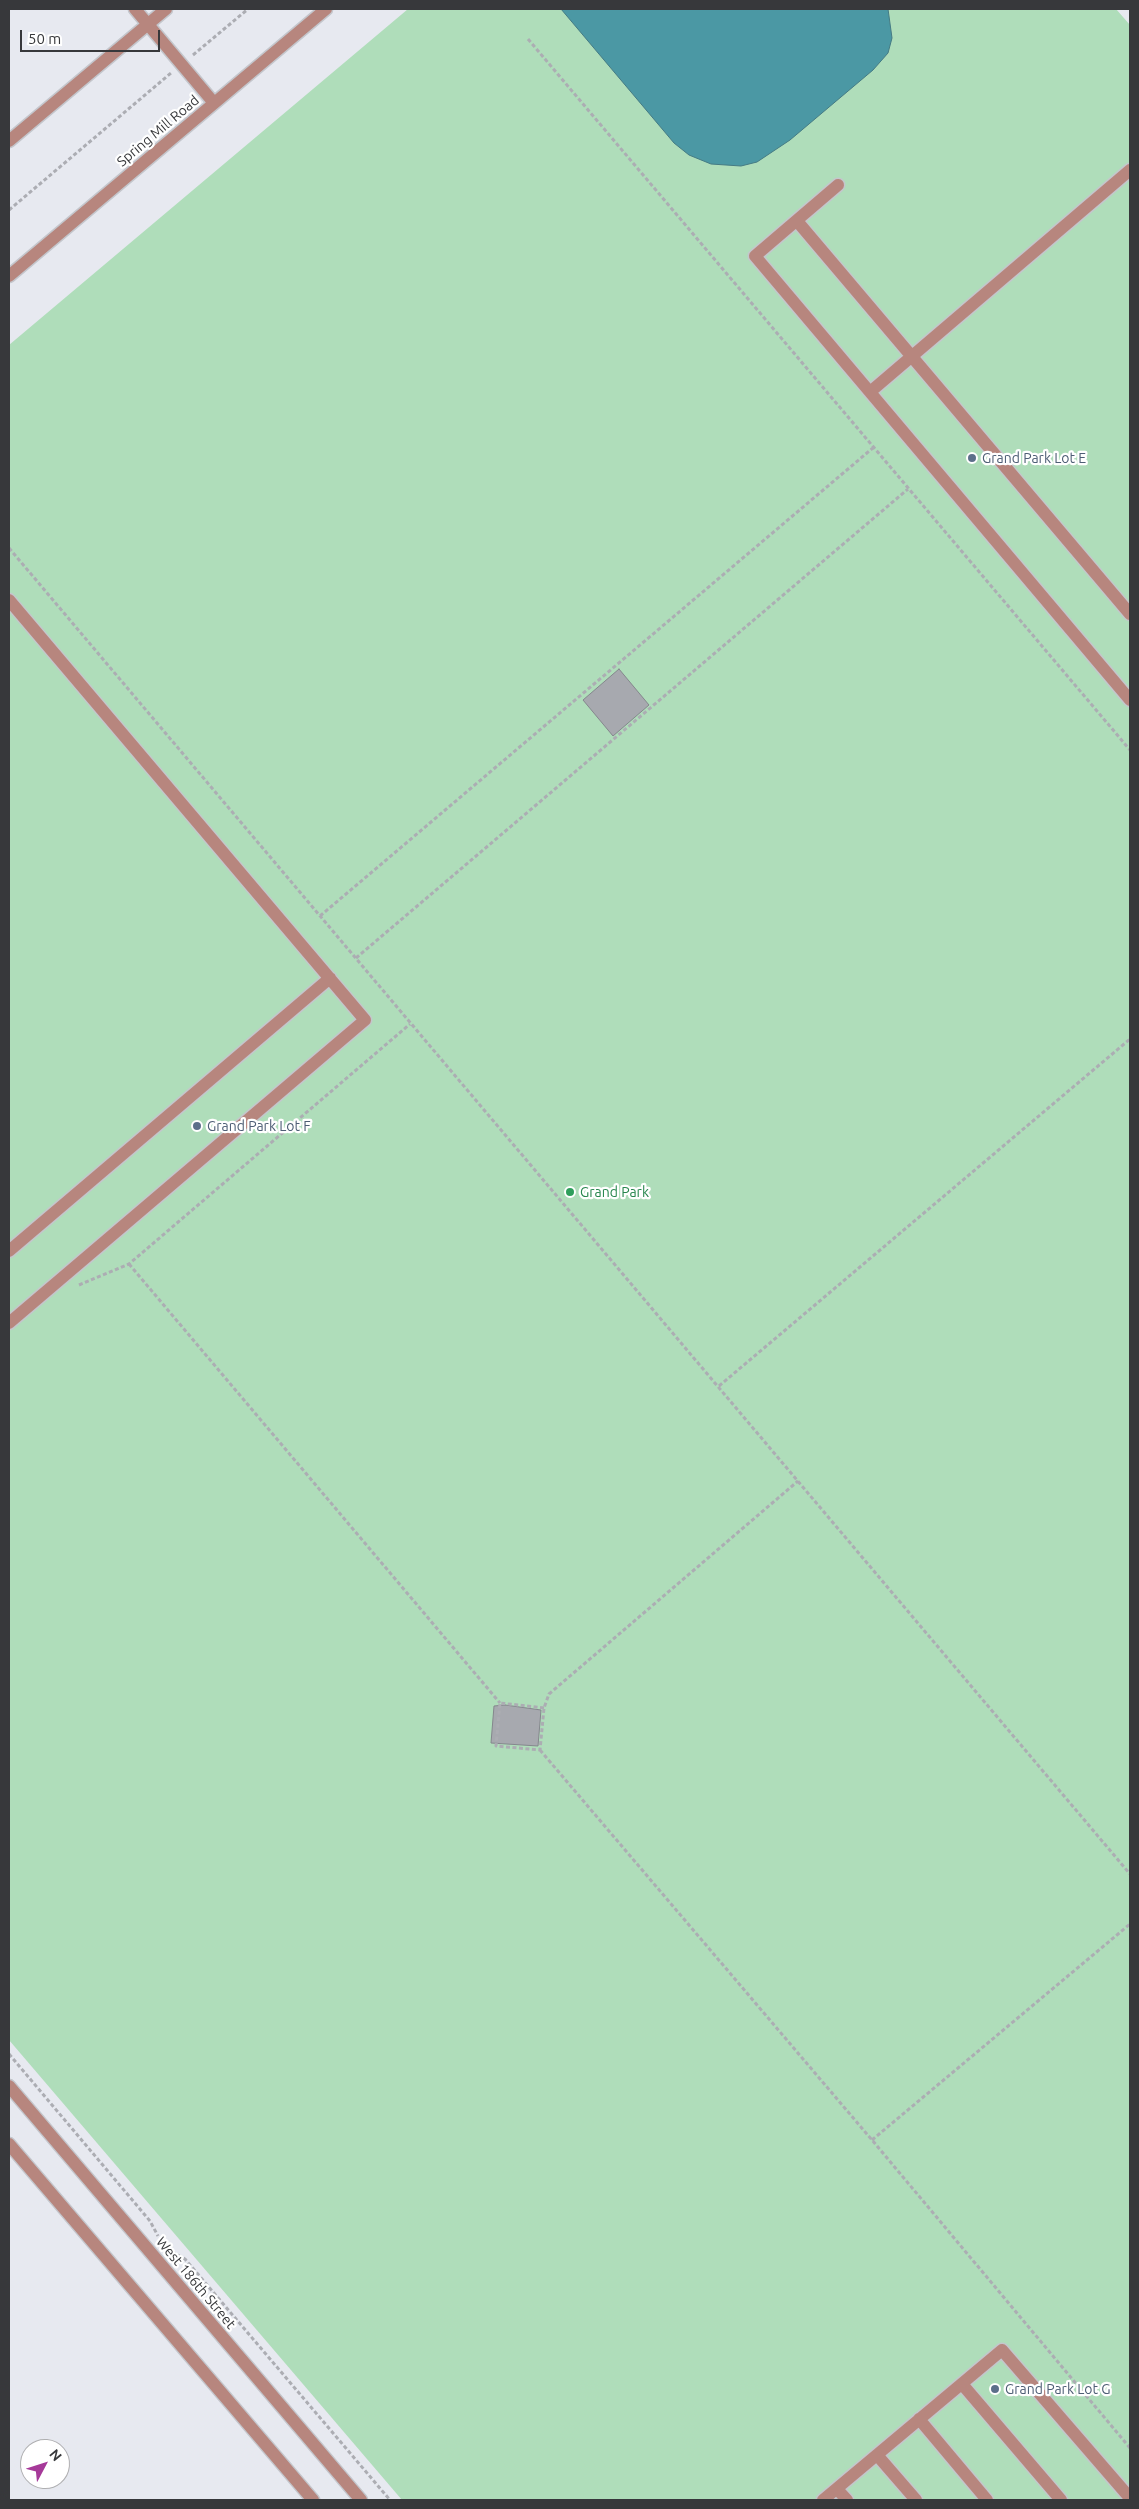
<!DOCTYPE html>
<html>
<head>
<meta charset="utf-8">
<style>
	body { margin:0 }
	#map { position:relative; width:1139px; height:2509px; overflow:hidden; background:#e7e9f0; font-family:Ubuntu,sans-serif }
	canvas { display:block }
	.frame { position:absolute; inset:0; border:10px solid #37383b; pointer-events:none }
	.north { position:absolute; left:20px; top:2439px; width:50px; height:50px; box-sizing:border-box; background:#fff; border:1px solid #afafb1; border-radius:50%; rotate:50deg; font-size:14px; font-weight:700; line-height:20px; text-align:center; color:#37383b }
	.north::after { content:''; display:block; margin:auto; width:18px; height:22px; background:#a63a99; clip-path:polygon(50% 0,100% 100%,50% 72%,0 100%) }
	.scale { position:absolute; left:20px; top:30px; width:140px; height:22px; box-sizing:border-box; border:2px solid #37383b; border-top:0; padding-left:6px; font-size:15px; line-height:18px; white-space:nowrap; color:#37383b; -webkit-text-stroke:4px #fff; paint-order:stroke }
</style>
</head>
<body>
<div id="map">
<canvas width="1139" height="2509"></canvas>
<div class="frame"></div>
<div class="north">N</div>
<div class="scale">50 m</div>
</div>
<script>
const ctx = document.querySelector('canvas').getContext('2d');
ctx.lineJoin = 'round';
function fillPath(path, color) { ctx.fillStyle = color; ctx.fill(path, 'evenodd'); }
const poly = rows => new Path2D(rows.map(r => 'M' + r).join(''));
function strokePath(path, color, width, dash) { ctx.strokeStyle = color; ctx.lineWidth = width; ctx.lineCap = dash ? 'butt' : 'round'; ctx.setLineDash(dash || []); ctx.stroke(path); }
function write(font, color, halo, rows, align = 'center') {
  ctx.font = font + ' Ubuntu,sans-serif'; ctx.lineWidth = 4.5; ctx.setLineDash([]); ctx.textBaseline = 'middle'; ctx.strokeStyle = halo; ctx.fillStyle = color; for (const [text, x, y, turn = 0] of rows) {
    ctx.save(); ctx.translate(x, y); ctx.rotate((+turn || 0) * Math.PI / 180); ctx.textAlign = isNaN(turn) ? turn : align; if (halo) ctx.strokeText(text, 0, 0); ctx.fillText(text, 0, 0); ctx.restore();
  }
}
const green = poly([
	[408,9,1116,9,1130,25,1130,2500,402,2500,9,2040,9,345]
]);
const water = poly([
	[561,9,888,9,892,38,888,53,873,70,790,140,757,162,741,166,711,164,689,155,674,143,561,9]
]);
const building = poly([
	[619,669,649,705,613,736,583,700,619,669],
	[505,1705,541,1710,538,1746,491,1743,494,1706,505,1705]
]);
const path = poly([
	[528,39,1130,750],
	[193,55,248,9],
	[9,210,171,73],
	[9,548,1130,1874],
	[320,916,874,447],
	[356,958,908,489],
	[129,1264,500,1703],
	[79,1285,129,1264,410,1024],
	[719,1386,1130,1039],
	[544,1708,500,1703,496,1746,540,1750,544,1708,549,1694,798,1481],
	[540,1750,872,2140,1130,2448],
	[9,2054,150,2221,158,2236],
	[872,2140,1130,1924],
	[172,2252,185,2259,390,2500]
]);
const minor = poly([
	[135,9,214,103],
	[9,141,166,9],
	[838,185,755,256,1130,700],
	[797,221,1130,614],
	[9,276,326,9],
	[870,392,1130,170],
	[9,600,365,1020,9,1323],
	[9,1251,330,978],
	[9,2086,361,2500],
	[9,2144,313,2500],
	[962,2384,1061,2500],
	[919,2419,987,2500],
	[877,2455,916,2500],
	[837,2489,847,2500],
	[823,2500,1002,2350,1130,2498]
]);
const markers = [
	[972,458,5,"#5c6f8a"],
	[197,1126,5,"#5c6f8a"],
	[570,1192,5,"#2e9e5b"],
	[995,2389,5,"#5c6f8a"]
];
const streetNames = [
	["Spring Mill Road",158,131,-40],
	["West 186th Street",196,2283,50]
];
const serviceNames = [
	["Grand Park Lot E",982,458],
	["Grand Park Lot F",207,1126],
	["Grand Park Lot G",1005,2389]
];
const leisureNames = [
	["Grand Park",580,1192]
];
fillPath(green, '#afddba');
fillPath(water, '#4b98a4');
strokePath(water, '#457b84', 1);
fillPath(building, '#a7a9af');
strokePath(building, '#85878d', 1);
strokePath(minor, '#c4c6cc', 15);
strokePath(path, '#acadb3', 3, [4, 2.5]);
strokePath(minor, '#b7867e', 12);
for (const [x, y, r, color] of markers) { const dot = new Path2D(); dot.arc(x, y, r, 0, 2 * Math.PI); ctx.fillStyle = color; ctx.fill(dot); strokePath(dot, '#fff', 2); }
write('14px', '#37383b', '#fff', streetNames);
write('14px', '#4e5e75', '#fff', serviceNames, 'left');
write('14px', '#27864d', '#fff', leisureNames, 'left');
</script>
</body>
</html>
